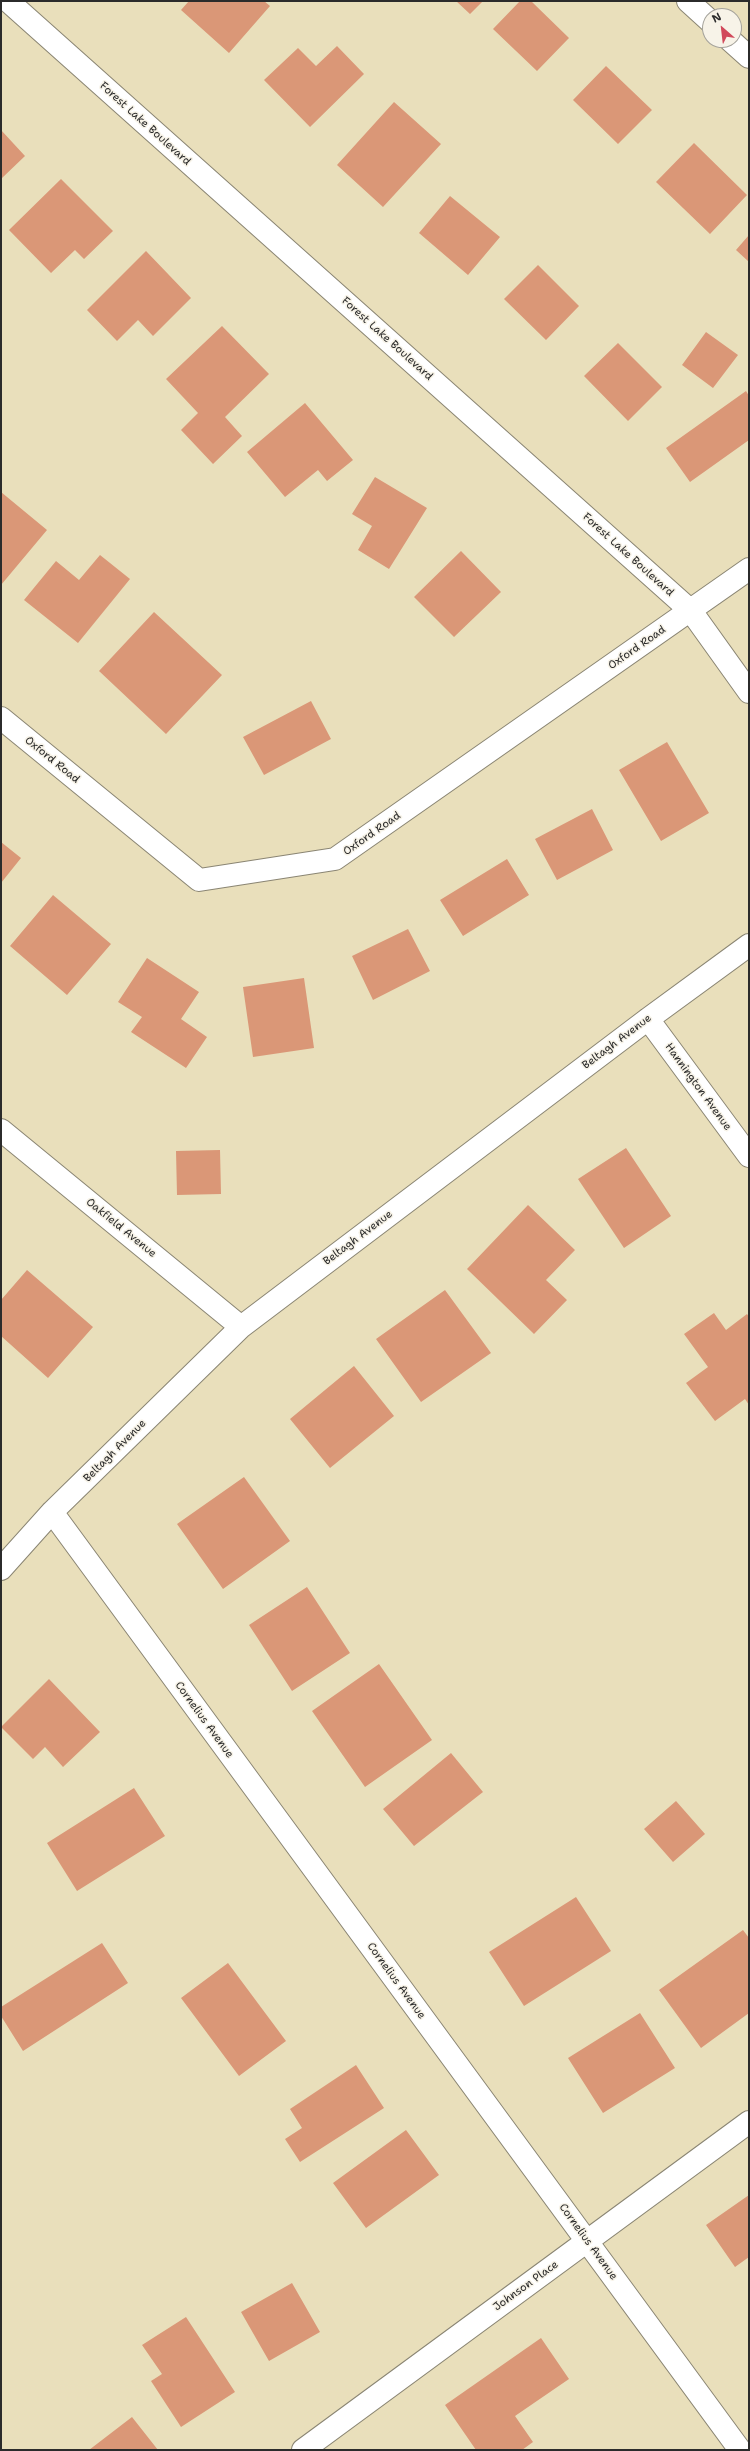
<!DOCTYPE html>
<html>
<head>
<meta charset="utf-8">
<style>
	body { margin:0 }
	#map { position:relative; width:750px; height:2451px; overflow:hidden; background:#e9dfbb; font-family:"Shantell Sans",sans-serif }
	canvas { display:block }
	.frame { position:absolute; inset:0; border:2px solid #2b2b2b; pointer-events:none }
	.north { position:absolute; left:702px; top:8px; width:40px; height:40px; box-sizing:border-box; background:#f7f3e8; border:1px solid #a5a39c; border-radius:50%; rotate:332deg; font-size:11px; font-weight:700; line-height:16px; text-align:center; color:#2b2b2b }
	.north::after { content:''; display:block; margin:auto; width:14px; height:18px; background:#d1495b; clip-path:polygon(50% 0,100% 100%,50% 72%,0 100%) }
</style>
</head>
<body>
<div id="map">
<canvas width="750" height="2451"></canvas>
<div class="frame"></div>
<div class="north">N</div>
</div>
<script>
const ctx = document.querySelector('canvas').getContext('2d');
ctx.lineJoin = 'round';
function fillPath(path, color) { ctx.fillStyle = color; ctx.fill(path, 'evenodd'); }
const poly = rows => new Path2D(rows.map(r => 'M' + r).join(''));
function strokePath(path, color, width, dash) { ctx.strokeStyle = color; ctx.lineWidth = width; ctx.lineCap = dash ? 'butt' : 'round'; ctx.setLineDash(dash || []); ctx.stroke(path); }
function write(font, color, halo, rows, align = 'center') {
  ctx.font = font + ' "Shantell Sans",sans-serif'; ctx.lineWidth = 3; ctx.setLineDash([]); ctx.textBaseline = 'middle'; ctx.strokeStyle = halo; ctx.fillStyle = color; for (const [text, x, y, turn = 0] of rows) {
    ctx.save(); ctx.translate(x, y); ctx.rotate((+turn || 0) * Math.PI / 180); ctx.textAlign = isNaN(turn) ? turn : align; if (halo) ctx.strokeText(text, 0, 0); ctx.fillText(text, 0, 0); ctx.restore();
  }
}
const building = poly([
	[189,1,264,1,270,6,229,53,181,10],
	[456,1,483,1,470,14],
	[520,1,531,1,569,38,537,71,493,29],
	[337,46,364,74,310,127,264,80,298,48,316,66],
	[606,66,652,110,618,144,573,100],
	[394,102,441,144,383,207,337,165],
	[1,130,25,156,1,179],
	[694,143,747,195,710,234,656,182],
	[61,179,113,231,84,259,75,250,51,273,9,230],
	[450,196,500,237,468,275,419,233],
	[749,235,749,262,736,250],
	[146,251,191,298,153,336,138,320,117,341,87,310],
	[538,265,579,306,546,340,504,299],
	[222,326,269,374,225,417,242,436,213,464,181,430,198,413,166,379],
	[706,332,738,355,713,388,682,365],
	[618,343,662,387,628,421,584,376],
	[746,391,749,396,749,440,690,482,666,448],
	[305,403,353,460,327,481,318,470,285,497,247,452],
	[375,477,427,508,389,569,358,550,372,526,352,514],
	[1,492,47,530,1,585],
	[461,551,501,592,454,637,414,597],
	[100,555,130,579,78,643,24,600,56,561,79,580],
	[154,612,222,675,166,734,99,671],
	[311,701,331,739,264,775,243,737],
	[667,742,709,813,661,841,619,770],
	[592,809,613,850,557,880,535,839],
	[1,842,21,858,1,883],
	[507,859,529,895,463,936,440,900],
	[53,895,111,944,67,995,10,946],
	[408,929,430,971,373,1000,352,956],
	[147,958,199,992,181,1019,207,1037,186,1068,131,1032,142,1017,118,1002],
	[304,978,314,1048,253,1057,243,987],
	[626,1148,671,1216,624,1248,578,1179],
	[220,1150,221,1194,177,1195,176,1151],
	[528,1205,575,1250,546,1280,567,1300,534,1334,467,1269],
	[27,1270,93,1327,48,1378,1,1336,1,1300],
	[445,1290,491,1353,421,1402,376,1339],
	[714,1313,726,1330,747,1314,749,1317,749,1405,745,1399,715,1421,686,1383,708,1367,684,1334],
	[354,1366,394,1416,330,1468,290,1419],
	[244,1477,290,1541,223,1589,177,1524],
	[307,1587,350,1653,292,1691,249,1625],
	[379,1664,432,1740,365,1787,312,1711],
	[49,1679,100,1732,63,1767,45,1747,33,1759,1,1727],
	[451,1753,483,1792,414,1846,383,1809],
	[134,1788,165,1836,77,1891,47,1843],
	[676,1801,705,1834,673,1862,644,1829],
	[576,1897,611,1951,524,2006,489,1952],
	[743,1930,749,1938,749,2013,701,2048,659,1990],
	[102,1943,128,1983,23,2051,1,2016,1,2007],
	[228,1963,286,2041,239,2076,181,1998],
	[640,2013,675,2068,603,2113,568,2058],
	[356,2065,384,2108,300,2162,285,2139,302,2128,290,2109],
	[406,2130,439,2175,366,2228,333,2183],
	[749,2195,749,2257,735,2267,706,2225],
	[292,2283,320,2332,269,2361,241,2312],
	[186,2317,235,2392,181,2427,151,2381,162,2374,142,2345],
	[541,2338,569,2379,515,2416,533,2442,522,2450,476,2450,445,2405],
	[132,2417,158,2450,89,2450]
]);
const minor = poly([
	[8,1,691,611,749,692],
	[688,1,710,21],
	[730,40,749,57],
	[1,718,199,880,335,859,749,569],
	[648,1019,749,1156],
	[1,1130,241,1327],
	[52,1512,740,2450],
	[1,1569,52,1512,241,1327,648,1019,749,945],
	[303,2450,749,2122]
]);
const streetNames = [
	["Forest Lake Boulevard",145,124,42],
	["Forest Lake Boulevard",387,339,42],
	["Forest Lake Boulevard",628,555,42],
	["Oxford Road",637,648,-35],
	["Oxford Road",52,760,39],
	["Oxford Road",372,834,-35],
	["Beltagh Avenue",617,1042,-37],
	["Hannington Avenue",698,1087,54],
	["Oakfield Avenue",121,1228,39],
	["Beltagh Avenue",358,1238,-37],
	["Beltagh Avenue",115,1451,-45],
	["Cornelius Avenue",204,1720,54],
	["Cornelius Avenue",396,1981,54],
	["Cornelius Avenue",588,2242,54],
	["Johnson Place",526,2286,-36]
];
fillPath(building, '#da9777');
strokePath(minor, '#8a8573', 24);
strokePath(minor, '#fff', 22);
write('11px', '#2b2b2b', '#f7f3e8', streetNames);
</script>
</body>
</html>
